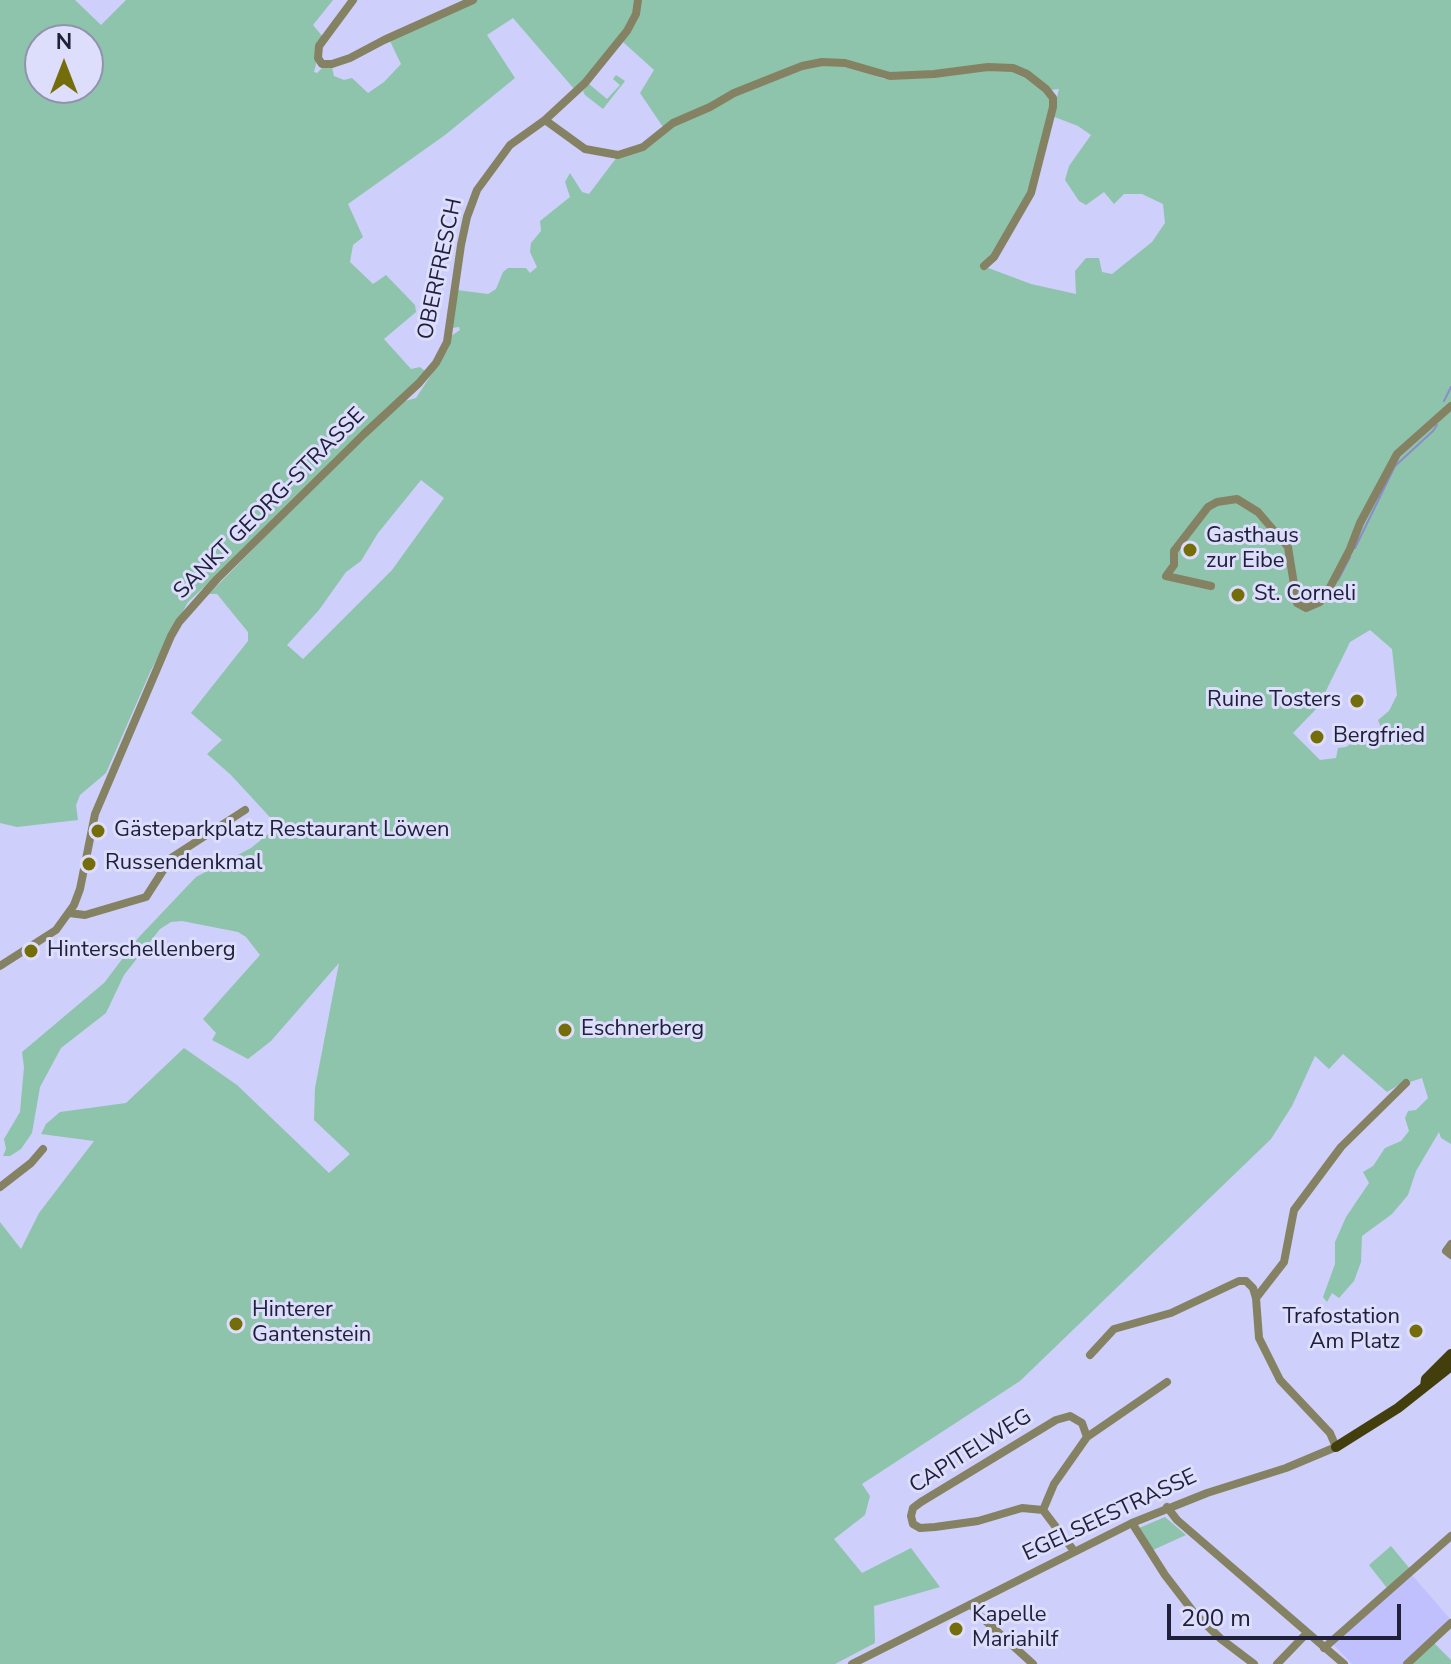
<!DOCTYPE html>
<html>
<head>
<meta charset="utf-8">
<style>
	body { margin:0 }
	#map { position:relative; width:1451px; height:1664px; overflow:hidden; background:#cecffa; font-family:"Nunito Sans",sans-serif }
	canvas { display:block }
	.north { position:absolute; left:24px; top:24px; width:80px; height:80px; box-sizing:border-box; background:#dddefb; border:2px solid #9292ae; border-radius:50%; rotate:0deg; font-size:22px; font-weight:700; line-height:32px; text-align:center; color:#21203b }
	.north::after { content:''; display:block; margin:auto; width:28px; height:36px; background:#756d0a; clip-path:polygon(50% 0,100% 100%,50% 72%,0 100%) }
	.scale { position:absolute; left:1167px; top:1604px; width:234px; height:36px; box-sizing:border-box; border:4px solid #21203b; border-top:0; padding-left:10px; font-size:24px; line-height:28px; white-space:nowrap; color:#21203b; -webkit-text-stroke:6px #dddefb; paint-order:stroke }
</style>
</head>
<body>
<div id="map">
<canvas width="1451" height="1664"></canvas>
<div class="north">N</div>
<div class="scale">200 m</div>
</div>
<script>
const ctx = document.querySelector('canvas').getContext('2d');
ctx.lineJoin = 'round';
function fillPath(path, color) { ctx.fillStyle = color; ctx.fill(path, 'evenodd'); }
const poly = rows => new Path2D(rows.map(r => 'M' + r).join(''));
function strokePath(path, color, width, dash) { ctx.strokeStyle = color; ctx.lineWidth = width; ctx.lineCap = dash ? 'butt' : 'round'; ctx.setLineDash(dash || []); ctx.stroke(path); }
function write(font, color, halo, rows, align = 'center') {
  ctx.font = font + ' "Nunito Sans",sans-serif'; ctx.lineWidth = 6; ctx.setLineDash([]); ctx.textBaseline = 'middle'; ctx.strokeStyle = halo; ctx.fillStyle = color; for (const [text, x, y, turn = 0] of rows) {
    ctx.save(); ctx.translate(x, y); ctx.rotate((+turn || 0) * Math.PI / 180); ctx.textAlign = isNaN(turn) ? turn : align; if (halo) ctx.strokeText(text, 0, 0); ctx.fillText(text, 0, 0); ctx.restore();
  }
}
const built = poly([
	[1411,1574,1451,1620,1402,1664,1352,1664,1333,1644]
]);
const green = poly([
	[0,0,75,0,101,25,126,0,333,0,313,25,323,37,314,72,317,73,322,68,332,67,334,76,344,80,352,78,368,93,384,82,401,64,389,39,476,0,635,0,633,13,625,30,575,90,513,18,487,35,515,78,445,135,348,204,363,237,353,245,350,262,373,284,386,275,415,305,416,312,384,339,411,369,420,367,426,372,275,521,188,602,151,670,106,773,80,795,76,805,78,820,17,827,0,823],
	[40,40,88,40,88,88,40,88],
	[641,0,1451,0,1451,1144,1441,1138,1439,1132,1416,1171,1408,1195,1392,1214,1362,1236,1361,1262,1354,1281,1339,1298,1332,1293,1327,1302,1323,1297,1335,1264,1335,1242,1346,1217,1369,1183,1363,1172,1373,1166,1385,1148,1401,1141,1409,1131,1405,1118,1408,1111,1416,1110,1428,1098,1422,1078,1410,1082,1407,1080,1387,1092,1343,1054,1329,1069,1315,1056,1292,1106,1271,1139,1020,1381,862,1484,870,1496,865,1515,834,1539,862,1573,911,1548,940,1587,874,1606,875,1643,835,1664,0,1664,0,1222,21,1249,39,1213,94,1141,41,1134,46,1124,60,1112,126,1103,184,1048,237,1085,329,1173,350,1154,314,1120,315,1088,339,963,271,1041,248,1059,212,1040,216,1033,203,1019,260,955,246,937,238,932,182,921,171,922,160,929,124,975,106,1013,61,1048,40,1087,32,1133,21,1149,10,1156,3,1156,6,1149,4,1139,20,1112,24,1067,22,1052,104,983,139,937,196,877,251,848,278,826,231,775,207,754,222,740,191,713,248,641,248,632,217,594,209,594,365,435,401,402,416,398,448,349,451,336,460,330,459,327,452,328,457,290,488,294,496,289,503,272,508,268,526,268,530,273,537,267,530,252,531,243,541,231,540,221,570,197,565,182,570,173,582,192,589,194,617,157,645,149,665,131,668,124,663,127,640,93,654,70,623,42,635,23],
	[822,60,845,61,891,74,934,72,988,65,1008,65,1020,68,1050,90,1059,89,1052,116,1078,126,1091,135,1069,166,1065,180,1079,201,1086,205,1104,192,1114,204,1124,194,1142,194,1163,204,1165,223,1152,242,1112,274,1102,272,1099,258,1086,258,1075,271,1076,294,1031,284,983,266,992,256,1032,186,1051,107,1050,99,1044,90,1026,75,1007,68,884,79,852,67,833,64,804,68,772,81,768,79,802,64],
	[421,480,444,498,392,570,303,659,287,645,319,610,346,572,361,561,378,533],
	[1370,630,1392,649,1397,695,1389,711,1378,720,1382,730,1372,741,1364,735,1346,747,1338,748,1336,758,1320,760,1293,733,1318,707,1350,642],
	[616,75,625,81,603,109,585,95,583,91,589,84,607,99,620,85,613,79],
	[1165,1517,1186,1535,1153,1550,1139,1528],
	[1391,1546,1410,1569,1387,1588,1369,1565],
	[1433,1642,1451,1660,1451,1664,1410,1664]
]);
const stream = poly([
	[1444,401,1451,387],
	[1355,548,1395,466,1433,431,1437,425],
	[1338,580,1350,557]
]);
const minor = poly([
	[353,0,319,46,318,58,322,64,332,64,350,58,384,40,473,0],
	[545,120,585,149,618,155,643,147,673,123,710,107,734,93,802,66,822,62,845,63,890,76,934,74,988,67,1013,68,1027,74,1046,89,1053,98,1053,107,1031,193,994,257,984,266],
	[1211,586,1166,576,1174,565,1174,551,1208,507,1217,502,1237,499,1258,512,1288,547,1297,603,1306,608,1320,602,1328,591,1350,549,1360,523,1397,454,1451,406],
	[69,913,85,915,146,897,171,858,245,810],
	[0,966,56,930,74,905,80,889,95,814,171,636,179,622,217,579,364,434,419,383,436,363,447,342,461,245,467,217,477,190,510,145,545,120,585,83,627,31,636,14,638,0],
	[0,1187,31,1163,43,1149],
	[1451,1244,1446,1251,1451,1255],
	[1256,1298,1284,1262,1294,1210,1341,1147,1406,1083],
	[1087,1437,1167,1382],
	[1167,1507,1177,1520,1344,1664],
	[1043,1510,1022,1508,978,1521,935,1527,920,1528,913,1524,911,1516,913,1508,921,1502,1056,1420,1070,1416,1082,1423,1087,1437,1054,1484,1043,1510,1074,1551],
	[1132,1523,1165,1575,1195,1614,1221,1639,1254,1664],
	[971,1604,978,1614,1033,1664],
	[1324,1648,1451,1536],
	[852,1664,1132,1523,1207,1493,1286,1468,1336,1447,1330,1433,1280,1380,1259,1338,1256,1298,1253,1288,1246,1281,1239,1281,1171,1313,1114,1329,1090,1355],
	[1277,1664,1307,1633],
	[1407,1664,1451,1623]
]);
const major = poly([
	[1425,1386,1426,1379,1451,1354],
	[1336,1447,1398,1408,1451,1366]
]);
const markers = [
	[1190,550,8,"#756d0a"],
	[1238,595,8,"#756d0a"],
	[1357,701,8,"#756d0a"],
	[1317,737,8,"#756d0a"],
	[98,831,8,"#756d0a"],
	[89,864,8,"#756d0a"],
	[31,951,8,"#756d0a"],
	[565,1030,8,"#756d0a"],
	[236,1324,8,"#756d0a"],
	[1416,1331,8,"#756d0a"],
	[956,1629,8,"#756d0a"]
];
const streetNames = [
	["OBERFRESCH",441,269,-78],
	["SANKT GEORG-STRASSE",270,504,-45],
	["CAPITELWEG",971,1452,-32],
	["EGELSEESTRASSE",1110,1516,-25]
];
const poiNames = [
	["Gasthaus",1206,537],
	["zur Eibe",1206,562],
	["St. Corneli",1254,595],
	["Ruine Tosters",1341,701,"right"],
	["Bergfried",1333,737],
	["Gästeparkplatz Restaurant Löwen",114,831],
	["Russendenkmal",105,864],
	["Hinterschellenberg",47,951],
	["Eschnerberg",581,1030],
	["Hinterer",252,1311],
	["Gantenstein",252,1336],
	["Trafostation",1400,1318,"right"],
	["Am Platz",1400,1343,"right"],
	["Kapelle",972,1616],
	["Mariahilf",972,1641]
];
fillPath(built, '#c0c0fe');
fillPath(green, '#8ec4ab');
strokePath(stream, '#8d8cca', 2);
strokePath(minor, '#848263', 8);
strokePath(major, '#433f0d', 10);
for (const [x, y, r, color] of markers) { const dot = new Path2D(); dot.arc(x, y, r, 0, 2 * Math.PI); ctx.fillStyle = color; ctx.fill(dot); strokePath(dot, '#dddefb', 3); }
write('22px', '#21203b', '#dddefb', streetNames);
write('22px', '#21203b', '#dddefb', poiNames, 'left');
</script>
</body>
</html>
